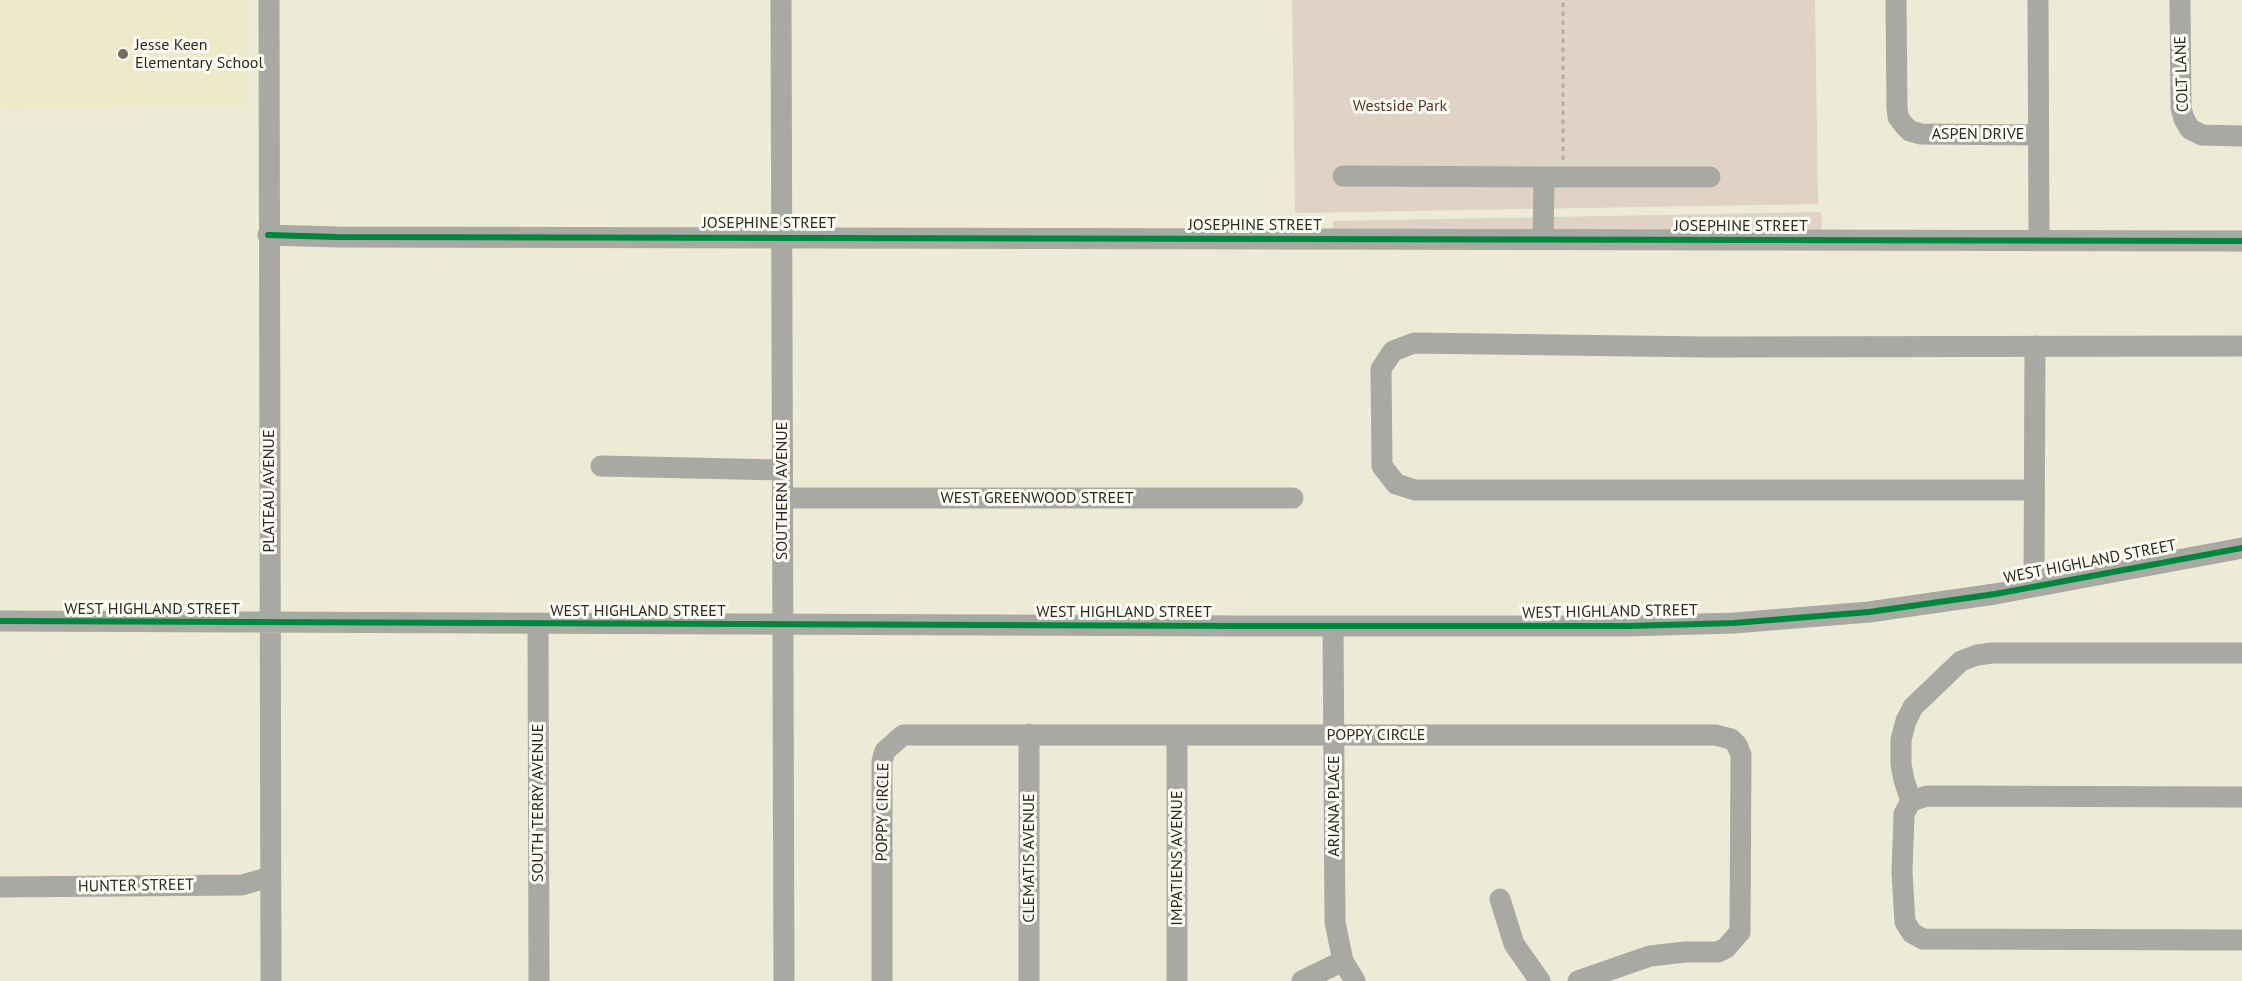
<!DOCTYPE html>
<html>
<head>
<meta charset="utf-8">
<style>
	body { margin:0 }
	canvas { display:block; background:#edead6 }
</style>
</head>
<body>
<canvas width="2242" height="981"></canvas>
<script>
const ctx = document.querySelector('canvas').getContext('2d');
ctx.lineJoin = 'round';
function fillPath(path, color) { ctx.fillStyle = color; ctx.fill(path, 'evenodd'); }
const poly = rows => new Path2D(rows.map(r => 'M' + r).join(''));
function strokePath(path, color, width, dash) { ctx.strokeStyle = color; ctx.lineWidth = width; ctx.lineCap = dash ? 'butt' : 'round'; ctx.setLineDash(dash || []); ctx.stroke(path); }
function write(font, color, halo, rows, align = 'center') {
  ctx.font = font + ' "PT Sans",sans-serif'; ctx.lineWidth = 6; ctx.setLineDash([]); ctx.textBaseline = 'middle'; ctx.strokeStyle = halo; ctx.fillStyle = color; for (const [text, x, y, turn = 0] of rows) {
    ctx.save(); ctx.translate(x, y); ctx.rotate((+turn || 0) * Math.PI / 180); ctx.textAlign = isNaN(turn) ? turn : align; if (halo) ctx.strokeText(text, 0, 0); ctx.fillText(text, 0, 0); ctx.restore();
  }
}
const built = poly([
	[0,0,246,0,246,108,0,109]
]);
const green = poly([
	[1292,0,1815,0,1818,204,1295,213],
	[1821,212,1822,230,1333,229,1333,221]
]);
const path = poly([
	[1563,160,1563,0]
]);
const minor = poly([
	[269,0,271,981],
	[781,0,784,981],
	[1896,0,1897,107,1898,117,1904,125,1910,131,1921,134,2038,135],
	[2038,0,2039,241],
	[2180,0,2181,108,2184,119,2190,129,2202,135,2242,136],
	[1343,176,1544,177,1543,239],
	[1544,177,1710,177],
	[268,235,337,237,2242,241],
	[601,466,781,470],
	[2034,490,1415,490,1396,484,1382,466,1381,369,1393,351,1414,343,1705,347,2242,346],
	[782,498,1293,498],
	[2034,586,2035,346],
	[0,621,1239,626,1628,626,1734,623,1869,612,1995,594,2242,548],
	[538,625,539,981],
	[1333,626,1335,922,1343,961,1355,981],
	[1177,735,1177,981],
	[2242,797,1927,796,1911,801,1904,814,1902,872,1905,922,1912,933,1923,939,2242,940],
	[1911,801,1904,780,1901,764,1901,740,1906,721,1913,707,1961,661,1977,655,1992,653,2242,653],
	[0,887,242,885,270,877],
	[1500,899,1514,944,1540,981],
	[882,981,882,761,885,751,903,735,1715,735,1731,739,1737,745,1741,755,1740,932,1726,948,1718,952,1685,952,1650,956,1578,981],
	[1029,981,1029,734],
	[1302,981,1343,961]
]);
const cycleway = poly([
	[268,235,337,237,2242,241],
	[0,621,1239,626,1628,626,1734,623,1869,612,1995,594,2242,548]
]);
const markers = [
	[123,54,6,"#706d5d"]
];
const poiNames = [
	["Jesse Keen",135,45],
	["Elementary School",135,63]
];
const streetNames = [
	["COLT LANE",2182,74,-92],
	["ASPEN DRIVE",1978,134],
	["JOSEPHINE STREET",769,223],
	["JOSEPHINE STREET",1255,225],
	["JOSEPHINE STREET",1741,226],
	["PLATEAU AVENUE",269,491,-90],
	["SOUTHERN AVENUE",782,491,-90],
	["WEST GREENWOOD STREET",1037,498],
	["WEST HIGHLAND STREET",2090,562,-11],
	["WEST HIGHLAND STREET",152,609],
	["WEST HIGHLAND STREET",638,611],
	["WEST HIGHLAND STREET",1124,612],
	["WEST HIGHLAND STREET",1610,612,-1],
	["POPPY CIRCLE",1376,735],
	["SOUTH TERRY AVENUE",538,803,-90],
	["ARIANA PLACE",1334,806,-90],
	["POPPY CIRCLE",883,812,-89],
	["CLEMATIS AVENUE",1029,858,-90],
	["IMPATIENS AVENUE",1177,858,-90],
	["HUNTER STREET",136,886,-1]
];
const parkNames = [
	["Westside Park",1400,106]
];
fillPath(built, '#eee9c9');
fillPath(green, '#e0d3c6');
strokePath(path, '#afaea5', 3, [4.5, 4.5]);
strokePath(minor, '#a7a9a2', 21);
strokePath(cycleway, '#00873e', 6);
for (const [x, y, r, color] of markers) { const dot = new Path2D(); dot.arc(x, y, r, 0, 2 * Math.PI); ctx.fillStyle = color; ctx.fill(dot); strokePath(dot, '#fefdf6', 2); }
write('16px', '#2c2a1c', '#fefdf6', poiNames, 'left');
write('16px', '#2c2a1c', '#fefdf6', streetNames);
write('16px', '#623220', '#fefdf6', parkNames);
</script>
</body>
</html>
